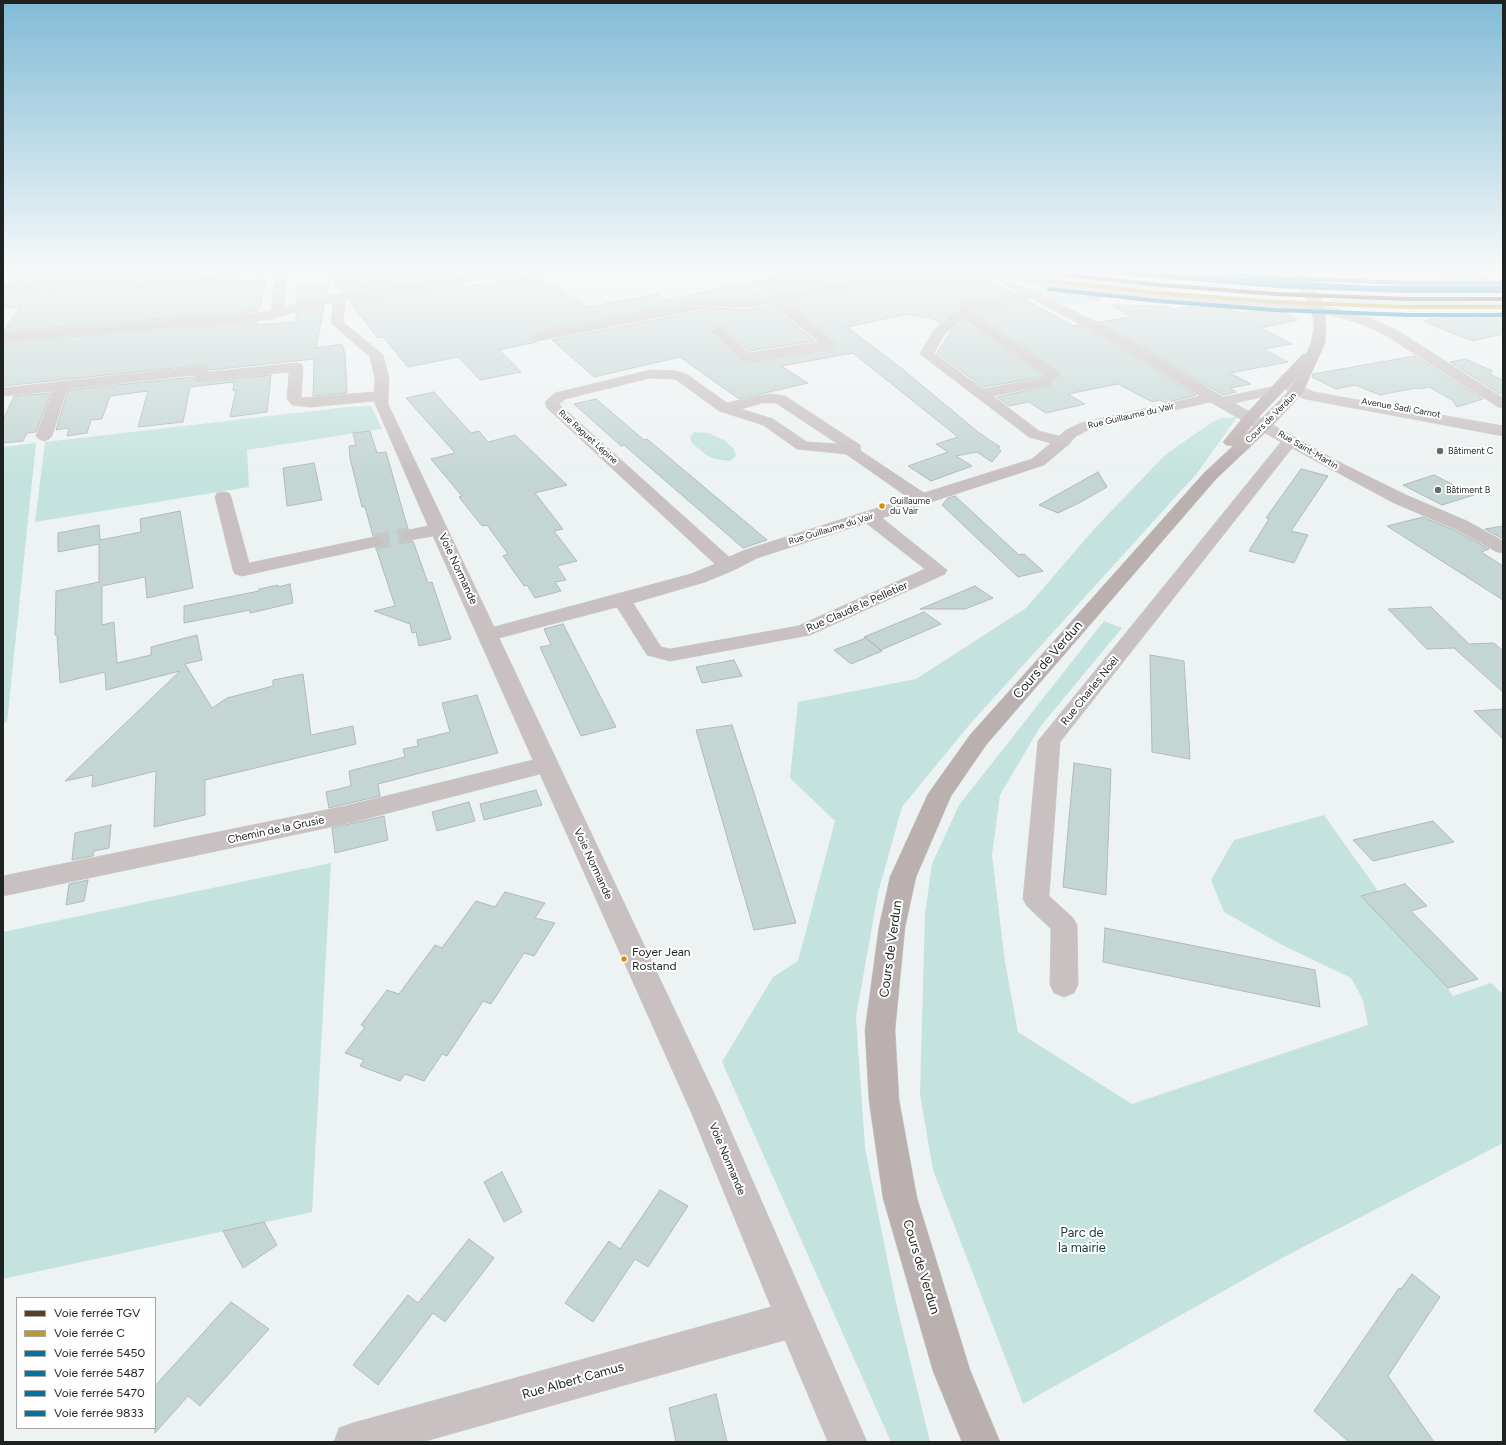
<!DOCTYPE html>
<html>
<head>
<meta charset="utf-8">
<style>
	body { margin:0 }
	#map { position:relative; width:1506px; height:1445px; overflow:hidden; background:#edf2f2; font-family:Figtree,sans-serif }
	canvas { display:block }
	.frame { position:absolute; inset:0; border:4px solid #1e2221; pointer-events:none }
	.legend { position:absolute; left:16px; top:1297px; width:140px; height:132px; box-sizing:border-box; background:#fff; border:1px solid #a5a7a6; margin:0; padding:5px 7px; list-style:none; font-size:12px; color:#1e2221 }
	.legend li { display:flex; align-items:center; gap:8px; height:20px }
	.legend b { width:20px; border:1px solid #a5a7a6 }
</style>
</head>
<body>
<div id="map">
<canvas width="1506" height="1445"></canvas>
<div class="frame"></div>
<ul class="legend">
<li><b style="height:5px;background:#5c3e26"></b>Voie ferrée TGV</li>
<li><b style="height:5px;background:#bc9a29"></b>Voie ferrée C</li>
<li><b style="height:5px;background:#0075a1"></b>Voie ferrée 5450</li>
<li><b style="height:5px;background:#0075a1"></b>Voie ferrée 5487</li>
<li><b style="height:5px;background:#0075a1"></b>Voie ferrée 5470</li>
<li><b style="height:5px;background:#0075a1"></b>Voie ferrée 9833</li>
</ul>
</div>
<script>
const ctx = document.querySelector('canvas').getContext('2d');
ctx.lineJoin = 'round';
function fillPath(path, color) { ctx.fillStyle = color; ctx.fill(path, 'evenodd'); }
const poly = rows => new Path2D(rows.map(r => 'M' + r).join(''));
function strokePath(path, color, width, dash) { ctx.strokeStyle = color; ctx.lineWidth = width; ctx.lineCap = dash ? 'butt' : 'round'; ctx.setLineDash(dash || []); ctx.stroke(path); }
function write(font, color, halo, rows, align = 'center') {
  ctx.font = font + ' Figtree,sans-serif'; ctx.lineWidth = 4; ctx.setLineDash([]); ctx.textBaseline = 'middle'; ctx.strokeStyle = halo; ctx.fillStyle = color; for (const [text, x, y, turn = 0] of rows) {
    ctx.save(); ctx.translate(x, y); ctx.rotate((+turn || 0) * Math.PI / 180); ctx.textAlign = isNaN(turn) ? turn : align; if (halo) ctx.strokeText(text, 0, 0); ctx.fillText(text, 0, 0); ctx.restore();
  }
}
const green = poly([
	[1018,273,1037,273,1165,288,1173,293,1109,288],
	[1425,273,1457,273,1497,285,1467,287],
	[1044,285,1079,289,1092,299,1089,302,1073,304,1051,302,1033,291],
	[1334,299,1503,303,1503,306,1479,307,1331,302],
	[371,406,382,429,247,450,249,487,35,522,45,442,347,407],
	[1237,417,1198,472,970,724,902,807,878,893,856,1017,865,1148,897,1307,930,1442,891,1442,722,1062,773,977,798,961,835,821,790,778,798,702,916,679,1026,608,1096,527,1165,455,1212,422,1222,418],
	[694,432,708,433,724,440,734,449,736,456,730,461,715,459,706,455,692,443,690,438],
	[36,443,7,722,3,723,3,447],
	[1104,621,1122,628,1040,727,1000,795,992,855,1005,962,1018,1032,1132,1104,1368,1025,1363,1000,1351,978,1282,945,1224,912,1211,880,1234,840,1324,815,1453,996,1491,983,1503,994,1503,1143,1282,1258,1023,1404,933,1170,920,1094,925,914,932,864,959,805],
	[331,863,312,1212,3,1279,3,932]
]);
const building = poly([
	[16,273,115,273,11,281,16,273],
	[327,273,429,273,430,275,452,273,453,275,342,291,327,273],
	[794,273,878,273,746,298,717,297,538,332,530,336,537,342,499,350,521,372,480,380,458,357,408,367,383,337,378,338,349,301,460,284,462,287,537,275,588,307,657,294,665,300,794,273],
	[949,273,973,273,982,276,1074,326,1078,325,1098,335,1196,395,1164,403,1160,400,1152,402,1118,384,1068,394,1085,404,1046,413,1029,402,1009,406,997,397,1048,386,1060,373,971,312,1001,306,1004,301,1001,298,997,297,962,303,940,323,934,319,907,314,847,327,901,368,978,432,1000,447,997,447,1001,451,992,462,977,452,956,456,972,466,931,481,908,466,948,452,936,444,958,437,853,353,781,366,808,383,739,399,680,357,594,377,552,340,717,308,746,310,771,305,815,341,749,351,721,327,715,326,709,330,709,332,740,361,746,362,827,350,832,349,835,346,834,339,786,301,901,278,949,273],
	[236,275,235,281,266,278,259,311,3,332,20,307,3,308,4,292,236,275],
	[329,283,327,294,297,302,298,286,329,283],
	[1111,305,1167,306,1174,309,1191,306,1197,308,1209,306,1226,307,1242,313,1266,309,1274,309,1298,320,1261,328,1292,344,1264,349,1288,362,1230,373,1251,384,1230,388,1236,392,1223,395,1099,322,1132,317,1111,305],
	[324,306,316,348,342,344,345,354,347,393,313,396,314,359,210,370,207,366,202,365,3,386,3,342,257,322,256,325,296,322,296,313,324,306],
	[1503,312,1503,334,1472,341,1423,321,1460,314,1472,319,1503,312],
	[963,321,1042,374,1037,378,983,387,937,353,951,331,963,321],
	[1415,356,1483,399,1457,407,1452,400,1429,387,1419,389,1415,388,1380,395,1355,385,1336,389,1312,377,1313,374,1415,356],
	[1465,359,1493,371,1489,374,1503,380,1503,393,1500,394,1450,362,1465,359],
	[271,375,267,412,230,417,236,390,233,391,234,382,190,387,183,422,138,427,148,391,110,396,102,419,91,420,87,433,67,436,69,428,56,430,68,390,193,377,196,381,201,382,271,375],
	[434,392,471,433,479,431,488,442,515,435,567,485,535,493,563,529,554,531,577,561,557,566,566,580,555,582,561,591,535,598,527,585,524,586,503,556,508,554,487,525,482,526,459,497,462,496,431,459,455,453,406,398,434,392],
	[51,393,36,432,27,433,23,441,3,443,3,420,14,396,51,393],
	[596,399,644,440,647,439,767,540,743,548,624,445,621,446,574,404,596,399],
	[370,431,377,453,386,452,408,529,403,530,400,536,404,540,413,541,428,583,432,582,451,639,419,646,416,632,412,633,410,624,374,611,395,606,376,548,381,547,384,542,380,537,373,536,365,507,362,507,350,458,349,446,356,445,353,433,370,431],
	[314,463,322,500,287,506,283,468,314,463],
	[1301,469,1328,476,1291,531,1308,535,1294,563,1249,551,1269,519,1266,518,1301,469],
	[1098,472,1107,487,1079,503,1058,513,1039,505,1098,472],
	[1434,475,1474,495,1442,505,1403,485,1434,475],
	[955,496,1019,555,1024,554,1043,571,1018,577,942,505,948,498,955,496],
	[180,511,193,588,147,598,145,577,102,586,102,625,114,622,117,663,151,655,151,647,197,635,202,660,185,664,212,708,227,698,273,686,273,680,303,674,311,735,353,726,356,744,205,780,205,815,154,827,156,771,92,787,93,775,65,781,180,671,106,690,105,672,60,683,57,635,55,635,56,591,99,582,99,544,58,552,58,533,99,525,100,540,141,532,140,519,180,511],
	[1423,517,1454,530,1489,549,1481,552,1503,566,1503,600,1387,526,1423,517],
	[1503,526,1503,539,1485,529,1503,526],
	[290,584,293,603,250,613,250,610,184,623,184,606,259,591,259,589,278,585,278,587,290,584],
	[975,586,993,598,965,609,920,609,975,586],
	[1431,607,1469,644,1494,643,1503,651,1503,692,1454,648,1427,649,1388,609,1431,607],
	[924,612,941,624,881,650,864,637,924,612],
	[563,624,616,727,581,736,540,647,551,645,544,629,563,624],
	[866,638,882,651,851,664,834,650,866,638],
	[1150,655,1184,661,1190,759,1152,752,1150,655],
	[734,660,742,676,702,683,696,667,734,660],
	[477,695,498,753,378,784,380,796,329,808,326,792,351,786,349,771,405,757,403,749,418,746,417,740,450,732,442,703,477,695],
	[1503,709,1503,739,1474,711,1503,709],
	[732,725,796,923,754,930,696,730,732,725],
	[1074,763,1111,769,1106,895,1063,887,1074,763],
	[536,790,542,805,484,820,480,804,536,790],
	[469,802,475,821,437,831,432,812,469,802],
	[384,816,388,840,335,853,332,828,384,816],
	[1433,821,1454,842,1373,861,1353,840,1433,821],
	[111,825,109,848,94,851,93,856,72,860,75,833,111,825],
	[88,880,84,901,66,905,69,884,88,880],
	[1405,884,1427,906,1411,911,1478,979,1448,988,1361,896,1405,884],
	[505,892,545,903,535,918,555,923,534,956,524,953,491,1004,483,1001,447,1056,442,1054,424,1081,405,1074,400,1081,360,1066,364,1060,345,1053,365,1027,361,1025,387,990,399,994,435,945,442,948,476,901,495,907,505,892],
	[1105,928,1315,970,1320,1007,1103,962,1105,928],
	[502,1172,522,1212,504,1222,484,1182,502,1172],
	[660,1190,688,1206,648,1267,635,1259,593,1322,565,1303,609,1241,620,1249,660,1190],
	[264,1222,277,1245,243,1268,223,1231,264,1222],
	[469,1239,494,1258,445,1322,433,1313,378,1385,353,1365,408,1295,418,1303,469,1239],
	[1412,1274,1440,1297,1388,1376,1434,1442,1349,1442,1314,1411,1399,1288,1401,1289,1412,1274],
	[231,1302,269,1329,200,1406,188,1396,155,1433,155,1386,231,1302],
	[716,1394,727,1442,676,1442,669,1408,716,1394]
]);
const streetTunnelFar1 = poly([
	[997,302,1035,297]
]);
const streetTunnel = poly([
	[374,542,410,535]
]);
const street = poly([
	[136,273,188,273,182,276,3,291,3,283,136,273],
	[275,273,287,273,284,307,333,294,480,273,511,273,505,276,346,300,343,322,383,355,389,378,388,404,494,627,691,574,715,564,547,408,545,402,555,393,650,370,676,371,688,375,727,403,762,395,772,394,785,396,860,445,861,451,924,493,1032,459,1051,443,1029,437,920,354,934,330,957,310,962,304,997,298,1001,299,1003,302,1001,305,970,310,969,312,1059,373,1048,385,993,396,1039,431,1059,436,1066,430,1081,423,1200,396,1099,334,982,273,997,273,1003,276,1003,273,1016,273,1085,286,1150,293,1297,301,1342,310,1372,319,1395,329,1503,398,1503,408,1498,407,1385,335,1364,325,1339,317,1297,309,1150,301,1101,295,1103,298,1097,302,1081,293,1008,279,1109,328,1223,397,1276,386,1281,387,1283,390,1281,393,1234,403,1341,463,1406,495,1467,521,1503,541,1503,553,1497,552,1455,529,1394,503,1292,448,1060,742,1049,896,1073,918,1077,925,1078,985,1074,993,1064,997,1054,993,1050,985,1051,929,1027,906,1023,899,1038,741,1281,442,1210,402,1091,429,1076,436,1068,445,1044,465,882,518,947,570,945,574,810,635,670,661,647,655,617,607,499,638,719,1104,867,1442,828,1442,785,1340,422,1442,334,1442,339,1428,353,1423,771,1307,692,1114,540,774,345,824,3,896,3,876,345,806,533,760,433,536,410,540,404,539,401,535,404,531,428,526,374,401,310,407,292,405,287,399,289,372,201,381,196,380,194,375,67,389,52,436,49,439,44,441,39,439,36,436,53,391,3,396,3,388,202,366,207,367,209,372,296,363,301,364,303,367,301,398,374,392,375,378,370,357,331,323,333,302,266,320,3,341,3,333,266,312,271,311,275,273],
	[963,319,1044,374,1038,379,983,389,934,353,944,335,963,319],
	[650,378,674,379,678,381,719,411,763,425,797,449,846,454,909,498,745,550,729,557,559,404,565,399,650,378],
	[762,403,776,403,838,444,807,442,773,419,741,409,762,403],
	[866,523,925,569,798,626,670,649,661,647,633,603,705,582,734,570,757,558,866,523],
	[887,273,911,273,905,276,783,300,833,340,834,345,832,348,827,349,746,361,741,360,710,331,716,327,721,328,749,353,819,342,771,303,746,308,717,306,538,341,531,337,538,333,717,298,746,300,887,273],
	[1257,273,1271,273,1281,282,1279,285,1271,285,1257,273],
	[1287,374,1292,375,1298,385,1314,392,1503,426,1503,436,1305,399,1287,391,1280,378,1282,375,1287,374],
	[223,492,229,493,231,497,249,563,374,537,380,538,383,542,380,546,374,547,242,576,235,574,233,570,215,497,217,493,223,492]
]);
const primary = poly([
	[1319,311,1325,315,1326,328,1325,343,1302,394,1270,428,1216,479,986,745,951,796,916,877,905,927,895,1030,899,1100,917,1198,970,1370,1000,1442,962,1442,933,1371,883,1198,869,1100,865,1030,879,927,890,877,928,794,970,735,1204,473,1233,446,1226,445,1223,442,1245,415,1302,355,1306,354,1311,343,1314,328,1313,315,1319,311],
	[1296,378,1291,389,1243,437,1255,421,1296,378]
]);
const rail = poly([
	[1113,273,1289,287,1398,291,1503,291],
	[1464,273,1503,285]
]);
const primaryBridge = poly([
	[1300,279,1314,300,1319,315]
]);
const rail1 = poly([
	[1052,273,1160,285,1276,294,1409,299,1503,299]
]);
const rail2 = poly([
	[1050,281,1159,293,1276,302,1409,307,1503,307]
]);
const rail3 = poly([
	[1125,273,1276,286,1409,291,1503,291]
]);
const rail4 = poly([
	[1049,289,1159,301,1275,310,1408,315,1503,315]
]);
const rail5 = poly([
	[1214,273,1277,278,1409,283,1503,283]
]);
const rail6 = poly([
	[1141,273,1370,288,1503,288]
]);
const markers = [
	[1440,451,4,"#666b6a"],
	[1438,490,4,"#666b6a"],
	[882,506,3.5,"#d69205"],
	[624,959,3.5,"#d69205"]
];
const farStreetnames = [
	["Avenue Sadi Carnot",1401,408,10],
	["Rue Guillaume du Vair",1131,416,-13],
	["Cours de Verdun",1271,418,-45],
	["Rue Raguet Lépine",588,437,42],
	["Rue Saint-Martin",1308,450,30],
	["Rue Guillaume du Vair",831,529,-17]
];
const farPoinames = [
	["Bâtiment C",1448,451],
	["Bâtiment B",1446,490]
];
const farBusnames = [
	["Guillaume",890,501],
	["du Vair",890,511]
];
const streetNames = [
	["Voie Normande",458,569,65],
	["Rue Claude le Pelletier",857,607,-24],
	["Rue Charles Noël",1090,691,-51],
	["Chemin de la Grusie",276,830,-12],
	["Voie Normande",593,864,65],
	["Voie Normande",727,1159,67]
];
const nearBusnames = [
	["Foyer Jean",632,952],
	["Rostand",632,966]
];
const nearStreetnames = [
	["Cours de Verdun",1048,660,-49],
	["Cours de Verdun",891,949,-82],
	["Cours de Verdun",921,1267,73],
	["Rue Albert Camus",573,1381,-16]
];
const nearParknames = [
	["Parc de",1082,1233],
	["la mairie",1082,1248]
];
fillPath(green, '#c5e3de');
fillPath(building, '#c4d6d3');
strokePath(building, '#b4b8b8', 1);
strokePath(streetTunnelFar1, '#c4c8c8', 13, [13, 6]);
strokePath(streetTunnel, '#c4c8c8', 16, [16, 8]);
strokePath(street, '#c9cccc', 1);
strokePath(primary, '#c9cccc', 1);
fillPath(street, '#c9c1c1');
fillPath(primary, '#bbb0b0');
strokePath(rail, '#b5b1b1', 3);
strokePath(rail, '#fff', 2, [5.5]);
strokePath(primaryBridge, '#c9cccc', 14, []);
strokePath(primaryBridge, '#bbb0b0', 13);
strokePath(rail1, '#5c3e26', 4);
strokePath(rail2, '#bc9a29', 4);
strokePath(rail3, '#0075a1', 4);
strokePath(rail4, '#0075a1', 4);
strokePath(rail5, '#0075a1', 4);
strokePath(rail6, '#0075a1', 4);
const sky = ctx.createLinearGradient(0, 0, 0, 475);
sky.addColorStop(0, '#81bbd6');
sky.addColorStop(0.57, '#f7f9f9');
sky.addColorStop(1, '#f7f9f900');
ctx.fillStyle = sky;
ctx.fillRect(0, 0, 1506, 475);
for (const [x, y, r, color] of markers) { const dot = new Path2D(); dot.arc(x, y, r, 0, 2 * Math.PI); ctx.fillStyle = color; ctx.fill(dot); strokePath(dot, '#fff', 1.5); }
write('9px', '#1e2221', '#fff', farStreetnames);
write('9px', '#1e2221', '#fff', farPoinames, 'left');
write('9px', '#1e2221', '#fff', farBusnames, 'left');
write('11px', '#1e2221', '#fff', streetNames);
write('12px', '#1e2221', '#fff', nearBusnames, 'left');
write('13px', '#1e2221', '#fff', nearStreetnames);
write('13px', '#133c36', '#fff', nearParknames);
</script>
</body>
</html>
